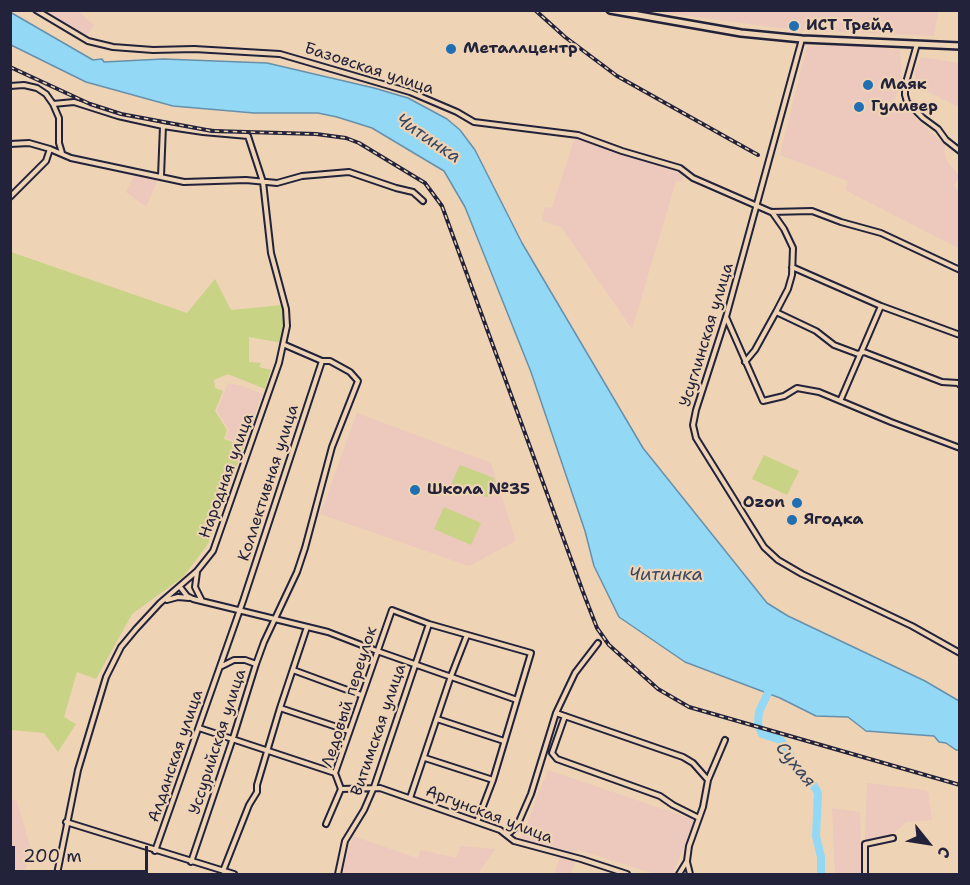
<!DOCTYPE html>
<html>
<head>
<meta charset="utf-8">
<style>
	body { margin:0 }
	#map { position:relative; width:970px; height:885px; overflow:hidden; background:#eed3b5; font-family:"Shantell Sans",sans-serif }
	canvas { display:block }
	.frame { position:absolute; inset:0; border:12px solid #22223b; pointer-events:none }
	.north { position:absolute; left:898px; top:813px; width:60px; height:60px; -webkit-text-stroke:4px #eed3b5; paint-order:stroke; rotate:120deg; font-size:16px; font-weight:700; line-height:24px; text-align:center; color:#22223b }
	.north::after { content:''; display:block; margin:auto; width:21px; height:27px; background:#22223b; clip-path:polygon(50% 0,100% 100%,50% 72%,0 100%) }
	.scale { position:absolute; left:12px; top:846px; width:136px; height:27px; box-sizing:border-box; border:3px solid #22223b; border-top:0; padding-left:8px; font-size:18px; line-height:21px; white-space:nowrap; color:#22223b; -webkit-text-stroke:4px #eed3b5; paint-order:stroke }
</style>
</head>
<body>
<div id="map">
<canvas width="970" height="885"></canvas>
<div class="frame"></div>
<div class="north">С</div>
<div class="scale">200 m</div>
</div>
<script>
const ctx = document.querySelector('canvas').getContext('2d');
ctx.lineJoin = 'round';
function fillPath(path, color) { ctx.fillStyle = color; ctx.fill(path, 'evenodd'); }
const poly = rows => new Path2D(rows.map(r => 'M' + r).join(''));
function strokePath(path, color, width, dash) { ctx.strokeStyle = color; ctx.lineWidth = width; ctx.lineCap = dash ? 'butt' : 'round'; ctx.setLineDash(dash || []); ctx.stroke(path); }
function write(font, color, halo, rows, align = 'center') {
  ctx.font = font + ' "Shantell Sans",sans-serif'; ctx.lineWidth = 4.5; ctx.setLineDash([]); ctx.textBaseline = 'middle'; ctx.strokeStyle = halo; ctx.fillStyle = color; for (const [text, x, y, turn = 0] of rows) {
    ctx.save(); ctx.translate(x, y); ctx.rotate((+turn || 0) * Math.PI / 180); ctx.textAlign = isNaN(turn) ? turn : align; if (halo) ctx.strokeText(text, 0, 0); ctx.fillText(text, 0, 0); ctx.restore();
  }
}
const built = poly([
	[48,11,78,11,94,25,86,37,55,18],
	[651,11,938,11,934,36,796,30],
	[807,46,867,46,900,50,902,87,893,101,903,106,937,138,946,144,944,151,948,163,959,175,959,178,954,185,959,193,958,248,845,190,848,181,780,155],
	[921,57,959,63,959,107,914,85,915,72],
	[575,137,684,175,681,182,676,181,632,329,562,228,542,220,545,207,552,208],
	[136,173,159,177,146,207,126,192],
	[228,383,242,386,262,394,244,445,226,438,229,430,217,411],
	[357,413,491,463,516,541,469,566,320,514],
	[548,770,695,820,673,874,655,874,579,850,564,853,520,840],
	[867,783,925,790,928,792,932,820,906,822,894,833,865,840],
	[10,798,17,801,30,847,25,874,11,874],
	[832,808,860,812,862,874,835,874],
	[353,836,417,858,421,850,456,858,461,846,495,849,478,874,341,874],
	[560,857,576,860,571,874,554,874]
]);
const green = poly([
	[11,252,187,313,215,279,231,310,282,305,286,327,283,343,249,337,249,362,261,363,259,367,271,370,265,389,228,374,214,380,215,388,223,391,215,411,227,430,224,439,244,446,208,544,183,577,132,614,96,679,77,672,64,717,76,724,58,752,44,733,11,730],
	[764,455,799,471,787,495,752,479],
	[460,465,494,478,495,482,490,496,486,497,454,485,452,482],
	[444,507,481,523,471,545,434,529]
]);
const water = poly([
	[10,12,93,60,102,59,104,62,163,59,267,63,374,88,408,98,447,119,460,130,475,150,522,243,643,448,767,603,788,616,925,681,959,701,959,750,956,750,946,743,939,742,934,736,866,731,848,717,816,716,780,698,685,662,619,617,594,566,585,531,531,372,465,207,444,171,372,128,337,117,318,113,254,113,173,106,86,82,11,45,10,12]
]);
const river = poly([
	[772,684,759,712,758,724,762,734,781,740,794,761,796,768,814,786,818,793,816,836,821,857,821,874]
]);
const street = poly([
	[36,10,88,41,113,47,153,50,194,49,280,54,410,92,457,112,474,122,578,135,622,151,680,168,693,178,771,212,812,211,841,222,881,233,960,270],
	[802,39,726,317,696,410,693,425,696,438,764,547,778,560,802,574,912,626,960,653],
	[917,44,905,86,905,95,907,102,923,118,938,129,946,140,960,151],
	[10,86,24,85,37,88,46,94,53,104,74,102,118,116,163,126,203,132,248,136,263,182,271,253,286,309,287,326,279,363,213,551,197,571,160,603,136,629,121,647,106,677,78,770,57,874],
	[53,104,59,118,59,143,62,153],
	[10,144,29,143,50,149,71,158,184,182,246,180,277,183,302,176,349,172,396,188,413,192,423,201],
	[161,176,163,126],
	[10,197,46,161,50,149],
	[792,267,881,306,960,335],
	[776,312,816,331,834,345,858,354,864,352,942,382,958,383,960,385],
	[726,317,763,401,784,396,797,388,819,392,891,422,960,448],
	[745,362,755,350,776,312,788,289,792,275,793,248,784,229,772,212],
	[841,399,881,306],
	[197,572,195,587,202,601],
	[180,587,187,596,193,599,328,632,377,651,517,700],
	[167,600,178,597,189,598],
	[220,667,234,660,245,660,256,664],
	[293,670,361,695],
	[280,708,349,731],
	[556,713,683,757,693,763,708,780],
	[565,716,552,753,557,759,660,796,673,805,699,818],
	[437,719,504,741],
	[199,728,335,773],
	[425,758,493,780],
	[341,789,380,788,500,830,514,841,581,859,627,874],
	[410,798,451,676,467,635],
	[66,822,234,874],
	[326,824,341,789,335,773,392,610,429,624,531,653,493,780,477,822],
	[507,835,517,826,531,794,556,713,575,673,598,643],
	[155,851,243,601,322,361],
	[191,862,233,738,256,664,264,642,297,572,305,548,332,447,358,381,350,372,330,361,322,361,285,345],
	[687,862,690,874],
	[223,871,249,805,257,792,257,785,280,708,307,627],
	[338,874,345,841,364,810,374,787,429,624],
	[679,874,687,861,689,846,703,807,708,780,725,740],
	[865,874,865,844,893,838]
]);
const secondary = poly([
	[610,10,741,33,802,39,960,46]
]);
const rail = poly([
	[535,10,565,37,617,76,758,155],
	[10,67,90,104,121,114,212,131,316,134,346,138,359,143,425,183,442,206,583,592,597,628,609,645,658,689,689,707,960,785]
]);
const markers = [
	[794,26,6,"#1f6fb2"],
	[451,49,6,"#1f6fb2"],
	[868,85,6,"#1f6fb2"],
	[859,107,6,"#1f6fb2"],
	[415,490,6,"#1f6fb2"],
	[797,503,6,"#1f6fb2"],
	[792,520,6,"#1f6fb2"]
];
const poiNames = [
	["ИСТ Трейд",806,26],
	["Металлцентр",463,49],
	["Маяк",880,85],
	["Гуливер",871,107],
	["Школа №35",427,490],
	["Ozon",785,503,"right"],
	["Ягодка",804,520]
];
const streetNames = [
	["Базовская улица",369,69,18],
	["Усуглинская улица",707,335,-73],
	["Народная улица",227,476,-70],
	["Коллективная улица",269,483,-72],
	["Ледовый переулок",350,697,-72],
	["Витимская улица",379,730,-71],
	["Уссурийская улица",218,742,-72],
	["Алданская улица",176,756,-71],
	["Аргунская улица",489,815,21]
];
const waterNames = [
	["Читинка",428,139,34],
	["Читинка",666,575],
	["Сухая",795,765,51]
];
fillPath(built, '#ecc9bc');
fillPath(green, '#c8d386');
fillPath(water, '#93d9f5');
strokePath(water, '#6690ab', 1.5);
strokePath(river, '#93d9f5', 8);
strokePath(street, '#22223b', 8);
strokePath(secondary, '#22223b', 10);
strokePath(street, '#eed3b5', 4);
strokePath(secondary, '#eed3b5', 5);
strokePath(rail, '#22223b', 4);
strokePath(rail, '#eed3b5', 1.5, [4.5]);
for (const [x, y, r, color] of markers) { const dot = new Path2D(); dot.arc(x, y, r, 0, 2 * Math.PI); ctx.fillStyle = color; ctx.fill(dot); strokePath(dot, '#eed3b5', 2); }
write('bold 16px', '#22223b', '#eed3b5', poiNames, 'left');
write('16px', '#22223b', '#eed3b5', streetNames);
write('italic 18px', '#394760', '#eed3b5', waterNames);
</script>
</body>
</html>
